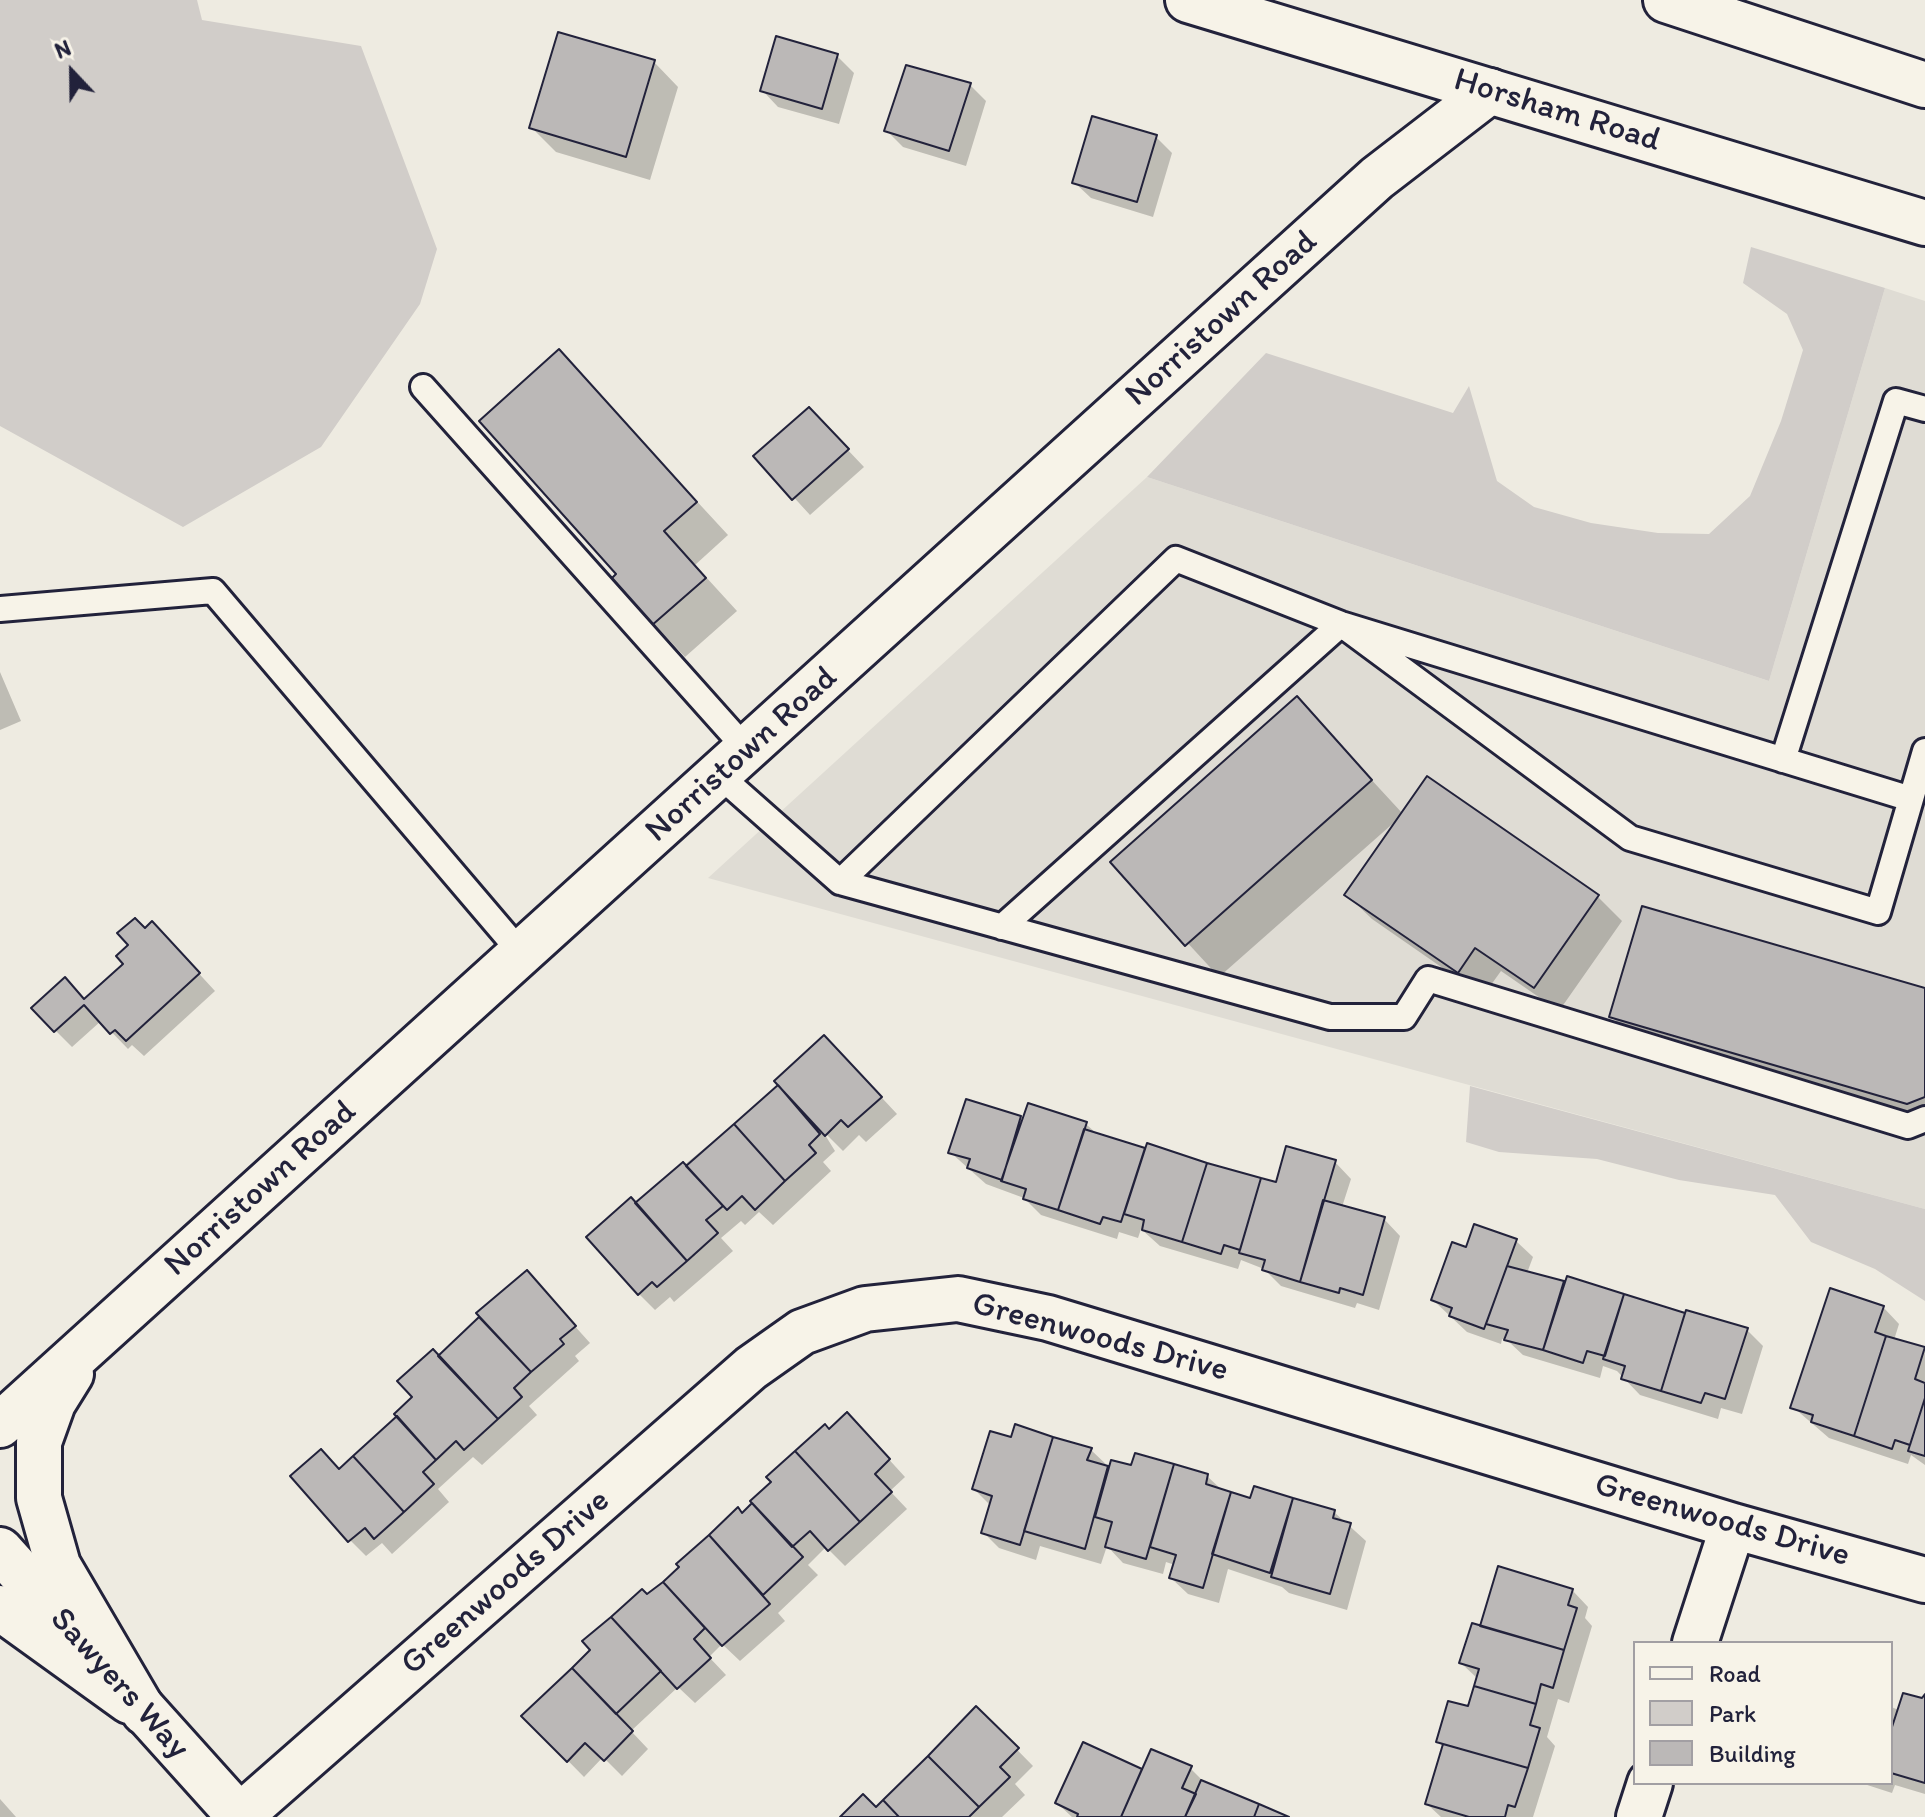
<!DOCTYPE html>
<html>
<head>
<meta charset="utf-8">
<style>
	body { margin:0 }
	#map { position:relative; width:1925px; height:1817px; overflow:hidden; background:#eeebe1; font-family:Itim,sans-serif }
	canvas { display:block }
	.legend { position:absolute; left:1633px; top:1641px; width:260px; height:144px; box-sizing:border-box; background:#f7f3e8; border:2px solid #a29fa3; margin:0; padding:10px 14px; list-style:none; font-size:24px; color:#22223b }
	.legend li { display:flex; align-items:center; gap:16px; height:40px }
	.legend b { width:40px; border:2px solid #a29fa3 }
	.north { position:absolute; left:32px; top:32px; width:80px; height:80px; -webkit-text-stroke:6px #f7f3e8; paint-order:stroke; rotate:338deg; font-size:22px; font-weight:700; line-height:32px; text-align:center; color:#22223b }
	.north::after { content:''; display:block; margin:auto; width:28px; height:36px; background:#22223b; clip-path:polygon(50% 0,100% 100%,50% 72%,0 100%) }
</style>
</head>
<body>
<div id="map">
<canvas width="1925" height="1817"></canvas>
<ul class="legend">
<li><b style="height:10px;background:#f7f3e8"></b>Road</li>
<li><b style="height:22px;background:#d1cdc9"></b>Park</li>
<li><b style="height:22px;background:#bbb8b7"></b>Building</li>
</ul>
<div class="north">N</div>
</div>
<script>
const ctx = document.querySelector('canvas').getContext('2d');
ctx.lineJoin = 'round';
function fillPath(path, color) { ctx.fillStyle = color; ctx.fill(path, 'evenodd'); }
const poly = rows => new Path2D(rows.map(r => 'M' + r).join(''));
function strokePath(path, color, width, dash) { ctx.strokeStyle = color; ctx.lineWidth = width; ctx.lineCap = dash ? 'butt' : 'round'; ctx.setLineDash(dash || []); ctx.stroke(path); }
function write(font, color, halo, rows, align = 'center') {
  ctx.font = font + ' Itim,sans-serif'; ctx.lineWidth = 7; ctx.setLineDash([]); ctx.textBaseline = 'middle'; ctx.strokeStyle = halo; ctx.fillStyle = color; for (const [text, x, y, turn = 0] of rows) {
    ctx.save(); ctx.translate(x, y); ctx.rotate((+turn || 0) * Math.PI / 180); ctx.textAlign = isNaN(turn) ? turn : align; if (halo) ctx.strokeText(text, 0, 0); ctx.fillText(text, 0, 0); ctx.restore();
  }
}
const built = poly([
	[1885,288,1925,301,1925,1209,708,878,1147,477,1769,681]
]);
const green = poly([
	[0,0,197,0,202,20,361,46,437,249,420,304,321,447,183,527,0,426],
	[1751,247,1885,288,1769,681,1147,477,1266,353,1453,413,1469,386,1497,481,1534,507,1591,523,1658,533,1709,534,1750,496,1781,421,1803,350,1787,314,1743,283],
	[1470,1086,1925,1209,1925,1301,1875,1269,1811,1242,1775,1195,1679,1180,1597,1159,1499,1152,1466,1142]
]);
const shadow = poly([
	[837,56,854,73,839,124,778,107,762,90],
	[654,62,678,87,650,180,556,152,531,127],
	[970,85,986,101,966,166,903,147,886,130],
	[1156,137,1172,153,1153,217,1091,198,1074,182],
	[559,352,728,535,695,565,737,611,685,657,613,580,619,574],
	[825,426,864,467,810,515,756,456],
	[0,672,21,721,0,730],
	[1297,699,1403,814,1597,896,1622,921,1559,1011,1501,971,1483,996,1372,919,1347,895,1398,819,1219,977,1113,862],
	[145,930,168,940,215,991,144,1056,132,1045,128,1049,101,1021,72,1047,55,1030,126,964],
	[1925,991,1925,1125,1636,1041,1611,1016],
	[841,1054,897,1114,866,1142,859,1135,843,1151,822,1130,835,1151,823,1162,831,1171,773,1225,759,1212,745,1225,741,1221,721,1238,733,1251,674,1302,670,1297,655,1310,639,1294,636,1205,781,1085],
	[1020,1118,1024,1122,1086,1124,1098,1135,1146,1151,1277,1185,1335,1162,1351,1179,1342,1207,1384,1219,1400,1236,1379,1310,1357,1303,1355,1308,1281,1286,1264,1269,1241,1260,1238,1269,1160,1246,1141,1229,1138,1238,1119,1232,1117,1239,1041,1215,1024,1198,986,1184,950,1152],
	[1516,1241,1533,1257,1527,1273,1566,1284,1568,1279,1747,1330,1763,1346,1742,1414,1721,1408,1718,1419,1640,1395,1617,1371,1603,1366,1600,1378,1523,1355,1508,1341,1502,1339,1501,1344,1467,1332,1433,1300,1467,1249],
	[527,1273,590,1343,575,1356,579,1361,529,1406,537,1415,482,1465,473,1457,438,1489,449,1502,392,1554,382,1543,366,1556,350,1540,340,1470,400,1417,439,1358],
	[1883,1307,1899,1324,1894,1340,1925,1350,1925,1465,1911,1455,1908,1464,1829,1438,1793,1407],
	[829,1431,863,1431,905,1477,890,1491,907,1509,845,1566,826,1547,808,1565,818,1575,778,1613,785,1621,740,1661,722,1644,709,1657,726,1675,695,1703,678,1687,631,1731,648,1749,622,1776,603,1757,584,1777,524,1716,682,1567,679,1564,738,1510,742,1515],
	[1012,1440,1091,1450,1111,1469,1133,1468,1137,1455,1207,1476,1224,1492,1252,1500,1255,1489,1334,1512,1366,1541,1347,1610,1289,1593,1282,1587,1228,1569,1219,1603,1188,1594,1171,1578,1175,1565,1166,1562,1163,1574,1123,1563,1107,1546,1101,1564,1040,1546,1036,1560,999,1548,983,1532,991,1506,974,1489],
	[1572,1590,1588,1607,1585,1618,1592,1626,1569,1703,1558,1699,1547,1737,1555,1746,1533,1817,1441,1817,1427,1804,1444,1747,1439,1742,1469,1709,1478,1679,1461,1663,1482,1628],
	[1925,1696,1925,1794,1895,1785,1892,1793,1861,1783,1891,1783,1891,1707,1899,1710,1923,1700],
	[976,1708,1033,1766,1015,1784,1025,1795,1002,1817,843,1817,876,1810],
	[1084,1745,1143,1771,1190,1768,1207,1785,1284,1817,1072,1817,1057,1803],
	[0,1799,16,1817,0,1817]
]);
const building = poly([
	[558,32,655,60,626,157,529,128,558,32],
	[776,36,838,54,822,109,760,91,776,36],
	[906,65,971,83,949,151,884,131,906,65],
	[1092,116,1157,135,1137,202,1072,183,1092,116],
	[559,349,697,502,664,531,706,578,651,626,610,580,616,574,479,421,559,349],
	[809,407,849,449,792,500,753,456,809,407],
	[1297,696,1372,780,1185,946,1110,862,1297,696],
	[1427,776,1599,895,1534,988,1475,948,1458,973,1344,895,1427,776],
	[1642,906,1925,988,1925,1097,1907,1104,1609,1017,1642,906],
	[135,918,145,928,152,921,200,973,126,1041,115,1030,110,1034,84,1005,54,1032,31,1008,65,977,84,999,123,964,116,956,128,945,117,933,135,918],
	[824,1035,882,1097,848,1127,841,1120,825,1136,774,1081,824,1035],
	[778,1085,820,1134,809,1145,816,1153,785,1181,734,1124,778,1085],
	[966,1099,1021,1116,1002,1180,967,1168,970,1159,948,1153,966,1099],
	[1028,1103,1087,1122,1058,1210,1023,1199,1026,1189,1001,1181,1028,1103],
	[734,1124,785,1181,755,1210,742,1196,727,1210,686,1166,734,1124],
	[1084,1129,1145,1148,1121,1222,1103,1217,1100,1224,1058,1210,1084,1129],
	[1147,1143,1207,1163,1182,1242,1142,1230,1144,1220,1124,1214,1147,1143],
	[1286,1146,1336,1160,1300,1282,1262,1270,1265,1260,1239,1253,1261,1178,1276,1182,1286,1146],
	[683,1162,723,1206,706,1220,718,1233,687,1261,635,1203,683,1162],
	[1207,1163,1261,1178,1240,1250,1224,1245,1221,1254,1182,1242,1207,1163],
	[631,1197,687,1261,657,1287,652,1282,638,1295,586,1237,631,1197],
	[1323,1200,1385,1217,1363,1295,1340,1288,1339,1293,1300,1282,1323,1200],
	[1474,1224,1517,1239,1484,1329,1449,1316,1452,1308,1431,1300,1452,1242,1466,1247,1474,1224],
	[1507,1266,1564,1281,1543,1350,1504,1340,1508,1330,1486,1324,1507,1266],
	[527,1270,576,1326,560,1339,564,1344,531,1372,476,1313,527,1270],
	[1567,1276,1624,1294,1605,1356,1587,1351,1583,1363,1543,1350,1567,1276],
	[1830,1288,1884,1306,1875,1332,1886,1336,1854,1436,1811,1422,1813,1415,1790,1408,1830,1288],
	[1624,1294,1685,1313,1661,1391,1621,1379,1625,1366,1603,1359,1624,1294],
	[1686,1310,1748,1328,1725,1399,1705,1393,1701,1403,1661,1391,1686,1310],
	[479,1317,531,1372,514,1388,522,1397,498,1419,438,1356,479,1317],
	[1886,1336,1925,1347,1915,1379,1925,1383,1925,1398,1910,1445,1895,1440,1892,1449,1854,1436,1886,1336],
	[433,1349,498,1419,464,1450,456,1441,436,1460,394,1414,412,1397,397,1381,433,1349],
	[1925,1398,1925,1456,1908,1451,1925,1398],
	[847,1412,890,1459,875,1474,892,1492,860,1522,795,1451,825,1424,829,1429,847,1412],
	[397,1416,436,1460,423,1472,434,1484,404,1512,353,1456,397,1416],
	[1015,1424,1053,1437,1020,1545,981,1533,992,1496,972,1489,990,1431,1011,1437,1015,1424],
	[1053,1437,1092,1448,1087,1460,1108,1466,1085,1549,1024,1531,1053,1437],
	[321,1449,339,1469,353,1456,404,1512,374,1539,365,1528,348,1542,290,1476,321,1449],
	[795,1451,860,1522,828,1551,810,1531,792,1547,750,1501,771,1482,766,1477,795,1451],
	[1135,1453,1174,1464,1146,1559,1105,1547,1112,1522,1095,1517,1111,1460,1131,1465,1135,1453],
	[1174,1464,1208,1474,1206,1484,1231,1492,1203,1588,1169,1578,1176,1555,1150,1547,1174,1464],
	[1254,1486,1293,1498,1270,1573,1212,1554,1231,1492,1250,1498,1254,1486],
	[1293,1498,1335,1510,1333,1518,1351,1523,1330,1594,1271,1577,1293,1498],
	[752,1503,803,1557,763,1595,709,1535,738,1507,742,1513,752,1503],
	[709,1535,770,1604,722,1646,663,1582,679,1567,676,1564,709,1535],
	[1498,1566,1573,1589,1568,1605,1577,1608,1564,1650,1480,1626,1498,1566],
	[663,1582,705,1628,694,1639,711,1658,677,1689,611,1617,642,1589,647,1594,663,1582],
	[611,1617,661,1671,616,1714,572,1668,590,1650,582,1641,611,1617],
	[1472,1623,1564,1650,1553,1688,1541,1684,1536,1704,1474,1686,1479,1669,1459,1663,1472,1623],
	[572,1668,633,1731,604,1761,585,1743,567,1762,521,1716,572,1668],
	[1474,1686,1536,1704,1530,1725,1540,1728,1528,1768,1436,1742,1448,1701,1468,1706,1474,1686],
	[1903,1693,1922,1698,1925,1694,1925,1783,1891,1773,1891,1730,1903,1693],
	[976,1706,1019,1748,1000,1767,1010,1777,979,1807,928,1756,976,1706],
	[1083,1742,1142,1769,1121,1817,1077,1817,1078,1814,1055,1803,1083,1742],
	[1443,1744,1528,1768,1515,1807,1508,1805,1505,1817,1469,1817,1425,1804,1443,1744],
	[1151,1749,1192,1766,1182,1788,1196,1794,1185,1817,1121,1817,1151,1749],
	[928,1756,979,1807,969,1817,899,1817,883,1800,928,1756],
	[1201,1780,1259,1804,1254,1817,1185,1817,1201,1780],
	[863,1794,876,1807,883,1800,899,1817,840,1817,863,1794],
	[1259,1804,1289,1817,1254,1817,1259,1804]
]);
const lane = poly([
	[423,387,747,750],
	[0,609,213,591,522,954],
	[1783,760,1896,401,1925,409],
	[719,775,840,882,1330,1017,1404,1017,1428,979,1908,1126,1925,1119],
	[840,882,1176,559,1341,624,1911,799],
	[1002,927,1341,624,1630,838,1878,912,1925,751]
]);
const street = poly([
	[1666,0,1925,85],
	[0,1550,240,1817],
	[1695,1643,1733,1526],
	[239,1817,751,1368,802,1332,865,1309,958,1299,1048,1318,1733,1526,1925,1580],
	[1639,1817,1650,1783]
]);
const secondary = poly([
	[71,1374,53,1403,39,1442,39,1498,58,1565,144,1712],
	[0,1425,1377,178,1490,91],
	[0,1608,129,1701]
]);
const primary = poly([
	[1188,0,1925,223]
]);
const streetNames = [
	["Horsham Road",1557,111,17],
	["Norristown Road",1222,319,-42],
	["Norristown Road",742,755,-42],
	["Norristown Road",261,1189,-42],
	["Greenwoods Drive",1100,1338,15],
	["Greenwoods Drive",1722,1521,16],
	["Greenwoods Drive",506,1583,-41],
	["Sawyers Way",119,1684,48]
];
fillPath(built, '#dfdcd4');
fillPath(green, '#d1cdc9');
fillPath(shadow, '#0003');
fillPath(building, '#bbb8b7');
strokePath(building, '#22223b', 2);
strokePath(lane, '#22223b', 30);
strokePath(street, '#22223b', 50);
strokePath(secondary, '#22223b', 50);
strokePath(primary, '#22223b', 50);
strokePath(lane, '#f7f3e8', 24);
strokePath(street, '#f7f3e8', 44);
strokePath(secondary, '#f7f3e8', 44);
strokePath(primary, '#f7f3e8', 44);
write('34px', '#22223b', '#f7f3e8', streetNames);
</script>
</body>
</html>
